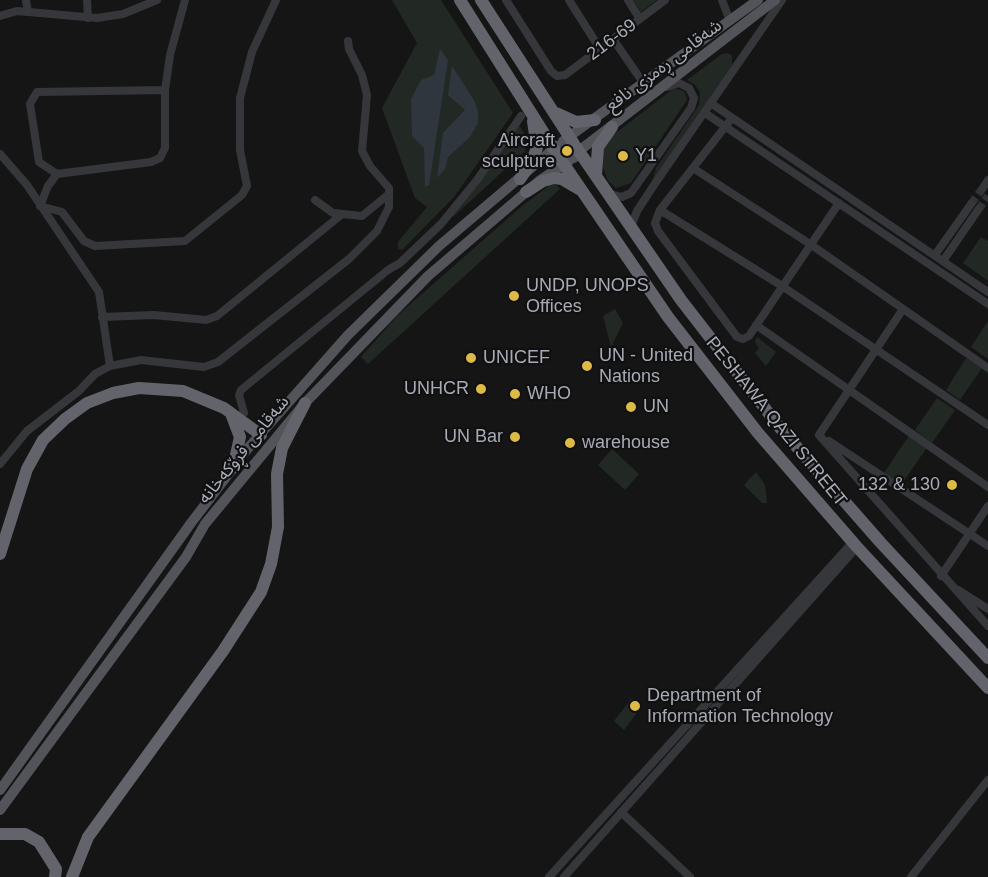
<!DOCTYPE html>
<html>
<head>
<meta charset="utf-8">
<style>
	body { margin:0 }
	canvas { display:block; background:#151516 }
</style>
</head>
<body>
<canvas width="988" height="877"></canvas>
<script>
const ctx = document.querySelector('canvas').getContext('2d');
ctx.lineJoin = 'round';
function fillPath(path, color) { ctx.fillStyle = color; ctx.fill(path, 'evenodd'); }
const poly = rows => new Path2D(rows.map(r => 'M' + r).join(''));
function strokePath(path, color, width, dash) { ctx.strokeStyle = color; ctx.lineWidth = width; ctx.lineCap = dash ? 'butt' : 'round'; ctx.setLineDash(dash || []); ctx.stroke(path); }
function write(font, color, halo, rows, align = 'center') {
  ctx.font = font + ' Arial,"Noto Sans Arabic",sans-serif'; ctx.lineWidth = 4.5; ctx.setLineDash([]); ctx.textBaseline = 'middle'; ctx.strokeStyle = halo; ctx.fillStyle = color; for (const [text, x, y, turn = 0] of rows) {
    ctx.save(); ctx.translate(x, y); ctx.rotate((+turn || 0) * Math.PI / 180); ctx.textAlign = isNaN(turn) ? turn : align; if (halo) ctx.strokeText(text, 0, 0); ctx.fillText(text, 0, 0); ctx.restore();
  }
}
const green = poly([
	[392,0,441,0,513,113,454,197,402,250,398,249,398,242,427,207,415,198,382,108,417,43],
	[633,0,657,0,641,12],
	[728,53,732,56,732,65,652,182,656,168,699,105,700,92,695,85,687,80,722,54],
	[674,88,684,91,687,100,631,183,616,188,608,181,599,157,608,139],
	[518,123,525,135,525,151,453,217,452,213],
	[550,185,556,185,560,189,368,364,361,357,398,315,522,206],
	[981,237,988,241,988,281,963,263],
	[615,309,623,323,611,347,603,316],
	[988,321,988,359,971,347],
	[757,337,776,352,766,366,755,353,759,348,755,342],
	[966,358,982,368,960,400,946,390],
	[937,398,955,410,932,443,915,430],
	[910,434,928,446,899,488,882,476],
	[612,449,639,474,625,490,598,465],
	[756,472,765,485,767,503,762,503,744,485],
	[632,698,642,706,624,730,614,721]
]);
const water = poly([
	[440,49,448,60,429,185,425,187,424,148,412,136,411,99,421,80,434,75],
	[452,66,474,100,478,111,478,123,470,137,448,157,445,169,437,178,443,133,465,110,448,95]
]);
const minorTunnel = poly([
	[971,204,983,188],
	[978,210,988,196]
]);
const minor = poly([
	[26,0,28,12],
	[87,0,88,18],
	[185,0,170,55,165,90,165,148,160,158,151,162,57,174,48,186,40,206,62,212,84,241,95,246,185,241,242,195,247,186,240,150,240,98,252,52,276,0],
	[506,0,551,71,557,76,565,75,665,0],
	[569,0,600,49],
	[628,0,640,19],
	[722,0,730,21],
	[0,16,17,11,97,18,123,14,157,0],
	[613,39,644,84],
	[712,104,988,292],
	[705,113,988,304],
	[732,118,660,210,655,223,658,231,737,337,743,339,749,336,839,203],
	[0,154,27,185,99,292,110,366],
	[693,168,810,244,988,368],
	[57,174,39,162,30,104,37,92,165,90],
	[983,188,988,180],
	[607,193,622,197,631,193,691,108,694,98,689,88,679,83,667,87],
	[315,200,333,213,362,216,389,194],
	[660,210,782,286,988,425],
	[631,227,637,211,654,185,782,0],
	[935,255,971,204],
	[943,261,978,210],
	[102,317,154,315,206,320,217,316,341,215],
	[756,325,988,487],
	[244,413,239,395,241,390,388,270,400,263,441,224,477,180,521,116],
	[819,435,988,626],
	[819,435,903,309],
	[829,441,988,546],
	[0,464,27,431,79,391,95,374,110,366,141,360,204,367,218,362,349,259,377,231,389,207,389,188,370,166,362,151,367,95,362,75,349,49,348,41],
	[941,576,988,506],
	[958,590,988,609],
	[621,812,690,877],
	[549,877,852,543],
	[564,877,857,547],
	[911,877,988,780]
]);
const major = poly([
	[563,141,758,0],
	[574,158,584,147,775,0],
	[0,790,191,523,249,447,348,335,439,246,557,146],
	[0,810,186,557,205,524,305,403,428,276,539,181,569,161]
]);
const highway = poly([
	[460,0,557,154],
	[481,0,574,144],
	[556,113,576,122,595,120],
	[576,147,681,300,781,429,881,543,988,658],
	[561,160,668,317,758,433,857,547,988,688],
	[596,175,598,147,612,127],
	[520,179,531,163,537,148,533,121],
	[526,192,543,181,554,178,562,179,579,189],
	[232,416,240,437,233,468],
	[0,554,27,469,43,440,65,419,87,403,113,393,139,388,183,391,224,408,261,435],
	[0,834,25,834,39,842,56,869,55,877],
	[72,877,88,837,223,651,261,592,271,564,278,527,277,474,282,448,305,403]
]);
const markers = [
	[567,151,6,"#ddb946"],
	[623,156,6,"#ddb946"],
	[514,296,6,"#ddb946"],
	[471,358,6,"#ddb946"],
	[587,366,6,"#ddb946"],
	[481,389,6,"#ddb946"],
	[515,394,6,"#ddb946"],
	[631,407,6,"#ddb946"],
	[515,437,6,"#ddb946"],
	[570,443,6,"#ddb946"],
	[952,485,6,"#ddb946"],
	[635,706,6,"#ddb946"]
];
const streetNames = [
	["216-69",612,40,-37],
	["شەقامی ڕەمزی نافع",664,66,-37],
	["PESHAWA QAZI STREET",776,422,51],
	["شەقامی فڕۆکەخانە",244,450,-51]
];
const poiNames = [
	["Aircraft",555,141,"right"],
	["sculpture",555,162,"right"],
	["Y1",635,156],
	["UNDP, UNOPS",526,286],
	["Offices",526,307],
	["UN - United",599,356],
	["Nations",599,377],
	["UNICEF",483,358],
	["UNHCR",469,389,"right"],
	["WHO",527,394],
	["UN",643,407],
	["UN Bar",503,437,"right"],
	["warehouse",582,443],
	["132 & 130",940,485,"right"],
	["Department of",647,696],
	["Information Technology",647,717]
];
fillPath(green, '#222823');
fillPath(water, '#30363e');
strokePath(minorTunnel, '#323336', 8, [8, 4]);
strokePath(minor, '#36373b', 8);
strokePath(major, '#53535a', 10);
strokePath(highway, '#63646b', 12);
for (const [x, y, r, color] of markers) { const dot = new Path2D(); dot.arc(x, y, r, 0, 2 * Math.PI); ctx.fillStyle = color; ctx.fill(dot); strokePath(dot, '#101011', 2); }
write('18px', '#a8abb5', '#101011', streetNames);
write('18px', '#a8abb5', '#101011', poiNames, 'left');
</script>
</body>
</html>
